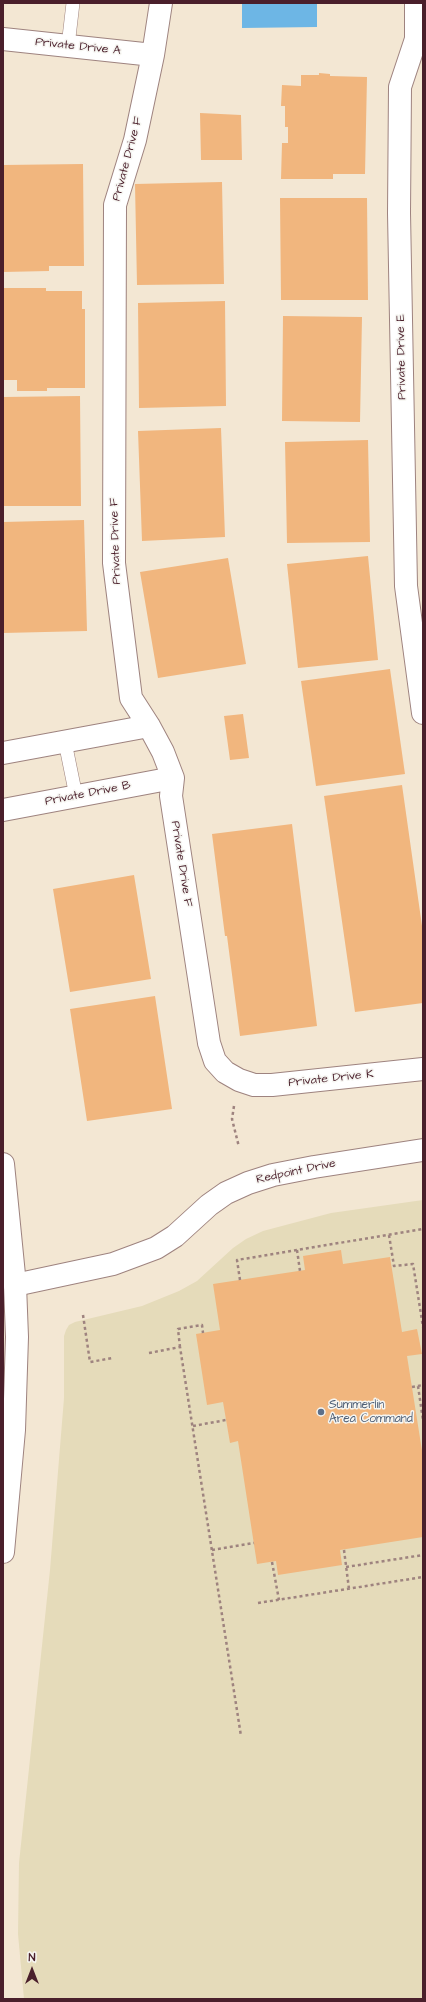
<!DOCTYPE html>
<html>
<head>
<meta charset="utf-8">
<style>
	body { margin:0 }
	#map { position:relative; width:426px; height:2002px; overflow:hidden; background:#f3e7d3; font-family:"Architects Daughter",sans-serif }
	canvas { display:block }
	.frame { position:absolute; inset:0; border:4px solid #4a1f2b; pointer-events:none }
	.north { position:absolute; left:12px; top:1950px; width:40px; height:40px; -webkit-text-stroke:3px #f6f6f2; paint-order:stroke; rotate:0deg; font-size:11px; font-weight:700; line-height:16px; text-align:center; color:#4a1f2b }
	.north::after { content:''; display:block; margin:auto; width:14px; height:18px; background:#4a1f2b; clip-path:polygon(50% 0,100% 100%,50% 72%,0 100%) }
</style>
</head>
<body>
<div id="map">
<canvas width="426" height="2002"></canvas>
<div class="frame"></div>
<div class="north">N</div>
</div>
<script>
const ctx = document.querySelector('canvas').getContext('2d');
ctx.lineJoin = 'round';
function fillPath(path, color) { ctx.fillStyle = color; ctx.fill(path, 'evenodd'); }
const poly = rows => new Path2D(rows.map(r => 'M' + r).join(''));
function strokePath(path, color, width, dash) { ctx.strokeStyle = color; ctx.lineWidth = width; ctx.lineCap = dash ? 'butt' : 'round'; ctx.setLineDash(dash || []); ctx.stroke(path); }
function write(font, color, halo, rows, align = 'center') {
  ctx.font = font + ' "Architects Daughter",sans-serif'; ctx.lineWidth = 3; ctx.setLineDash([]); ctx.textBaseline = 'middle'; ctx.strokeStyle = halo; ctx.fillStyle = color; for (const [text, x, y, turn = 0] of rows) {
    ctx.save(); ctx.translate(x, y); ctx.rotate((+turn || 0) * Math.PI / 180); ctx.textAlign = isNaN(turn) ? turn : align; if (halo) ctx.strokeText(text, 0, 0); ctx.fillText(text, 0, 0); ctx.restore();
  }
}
const built = poly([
	[423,1200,423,1999,24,1999,18,1934,19,1863,50,1570,64,1398,64,1336,66,1330,69,1325,75,1322,142,1306,179,1291,197,1281,233,1248,246,1239,263,1231,331,1213]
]);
const water = poly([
	[242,3,317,3,317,27,242,28]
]);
const building = poly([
	[319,73,330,74,330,76,367,77,365,174,333,174,333,179,281,179,282,143,288,143,288,127,285,127,285,106,281,106,282,85,301,86,301,75,319,75],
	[200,113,241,115,242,160,201,160],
	[83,164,84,266,49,266,49,271,3,272,3,165],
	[222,182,224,284,137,285,135,184],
	[280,198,367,198,368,300,281,300],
	[3,288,46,288,46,291,82,291,82,309,85,309,85,388,47,388,47,391,17,391,17,380,3,380],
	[225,301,226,406,139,408,138,303],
	[283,316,362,317,360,422,282,421],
	[80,396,81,506,3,506,3,397],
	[221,428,225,537,142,541,138,431],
	[368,440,370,542,287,543,285,442],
	[84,520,87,631,3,633,3,522],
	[368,556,378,660,298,668,287,564],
	[228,558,246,664,158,678,140,572],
	[390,669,405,774,316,786,301,681],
	[243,714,249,758,230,760,224,716],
	[402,785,423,933,423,1003,355,1012,324,796],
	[292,824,317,1026,240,1036,227,936,225,936,212,834],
	[134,875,151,979,70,992,53,889],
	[155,996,172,1109,87,1121,70,1009],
	[341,1250,343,1264,390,1257,402,1332,417,1329,422,1354,407,1356,423,1457,423,1537,340,1550,342,1565,278,1575,276,1561,257,1564,238,1441,230,1443,223,1402,207,1405,196,1334,220,1330,213,1284,305,1270,303,1256]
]);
const path = poly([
	[234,1106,232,1119,239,1147],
	[389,1235,394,1266,413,1264,423,1327],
	[297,1250,300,1271],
	[240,1280,237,1260,423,1229],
	[83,1315,90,1362,113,1358],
	[180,1347,178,1329,202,1325,203,1333],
	[149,1353,180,1347,241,1736],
	[418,1386,423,1420],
	[412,1387,423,1385],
	[193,1426,226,1420],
	[422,1451,423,1451],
	[212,1550,254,1543],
	[344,1550,349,1589],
	[272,1562,279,1600],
	[346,1567,423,1555],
	[258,1603,423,1577]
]);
const service = poly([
	[68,46,73,3],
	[65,742,76,796]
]);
const minor = poly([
	[161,3,153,55,135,140,115,205,114,563,131,698,149,726,163,752,173,778,171,796,209,1043,215,1061,225,1072,239,1080,254,1085,272,1085,423,1069],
	[416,3,416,39,400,87,399,213,406,586,423,713],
	[3,39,153,55],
	[3,753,149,726],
	[3,810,173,778],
	[15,1285,113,1264,156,1248,175,1236,209,1205,226,1193,248,1183,273,1175,314,1167,423,1150]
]);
const tertiary = poly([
	[3,1164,15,1285,17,1337,14,1430,3,1552]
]);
const markers = [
	[321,1412,4,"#5c6f8a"]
];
const streetNames = [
	["Private Drive A",78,47,6],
	["Private Drive F",128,159,-75],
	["Private Drive E",402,357,-91],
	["Private Drive F",116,541,-92],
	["Private Drive B",88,794,-11],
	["Private Drive F",181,864,81],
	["Private Drive K",331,1079,-6],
	["Redpoint Drive",296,1172,-12]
];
const serviceNames = [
	["Summerlin",329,1405],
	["Area Command",329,1419]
];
fillPath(built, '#e5dbba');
fillPath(water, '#6db6e5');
fillPath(building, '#f1b67e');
strokePath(service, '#9e837f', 14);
strokePath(minor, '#9e837f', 24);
strokePath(tertiary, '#9e837f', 24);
strokePath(path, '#9e837f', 2.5, [3, 3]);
strokePath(service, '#fff', 13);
strokePath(minor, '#fff', 22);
strokePath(tertiary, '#fff', 22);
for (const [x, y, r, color] of markers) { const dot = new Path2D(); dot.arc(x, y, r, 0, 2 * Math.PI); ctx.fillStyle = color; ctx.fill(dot); strokePath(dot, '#f6f6f2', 1.5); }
write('12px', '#4a1f2b', '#f6f6f2', streetNames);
write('12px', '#4e5e75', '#f6f6f2', serviceNames, 'left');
</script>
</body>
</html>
